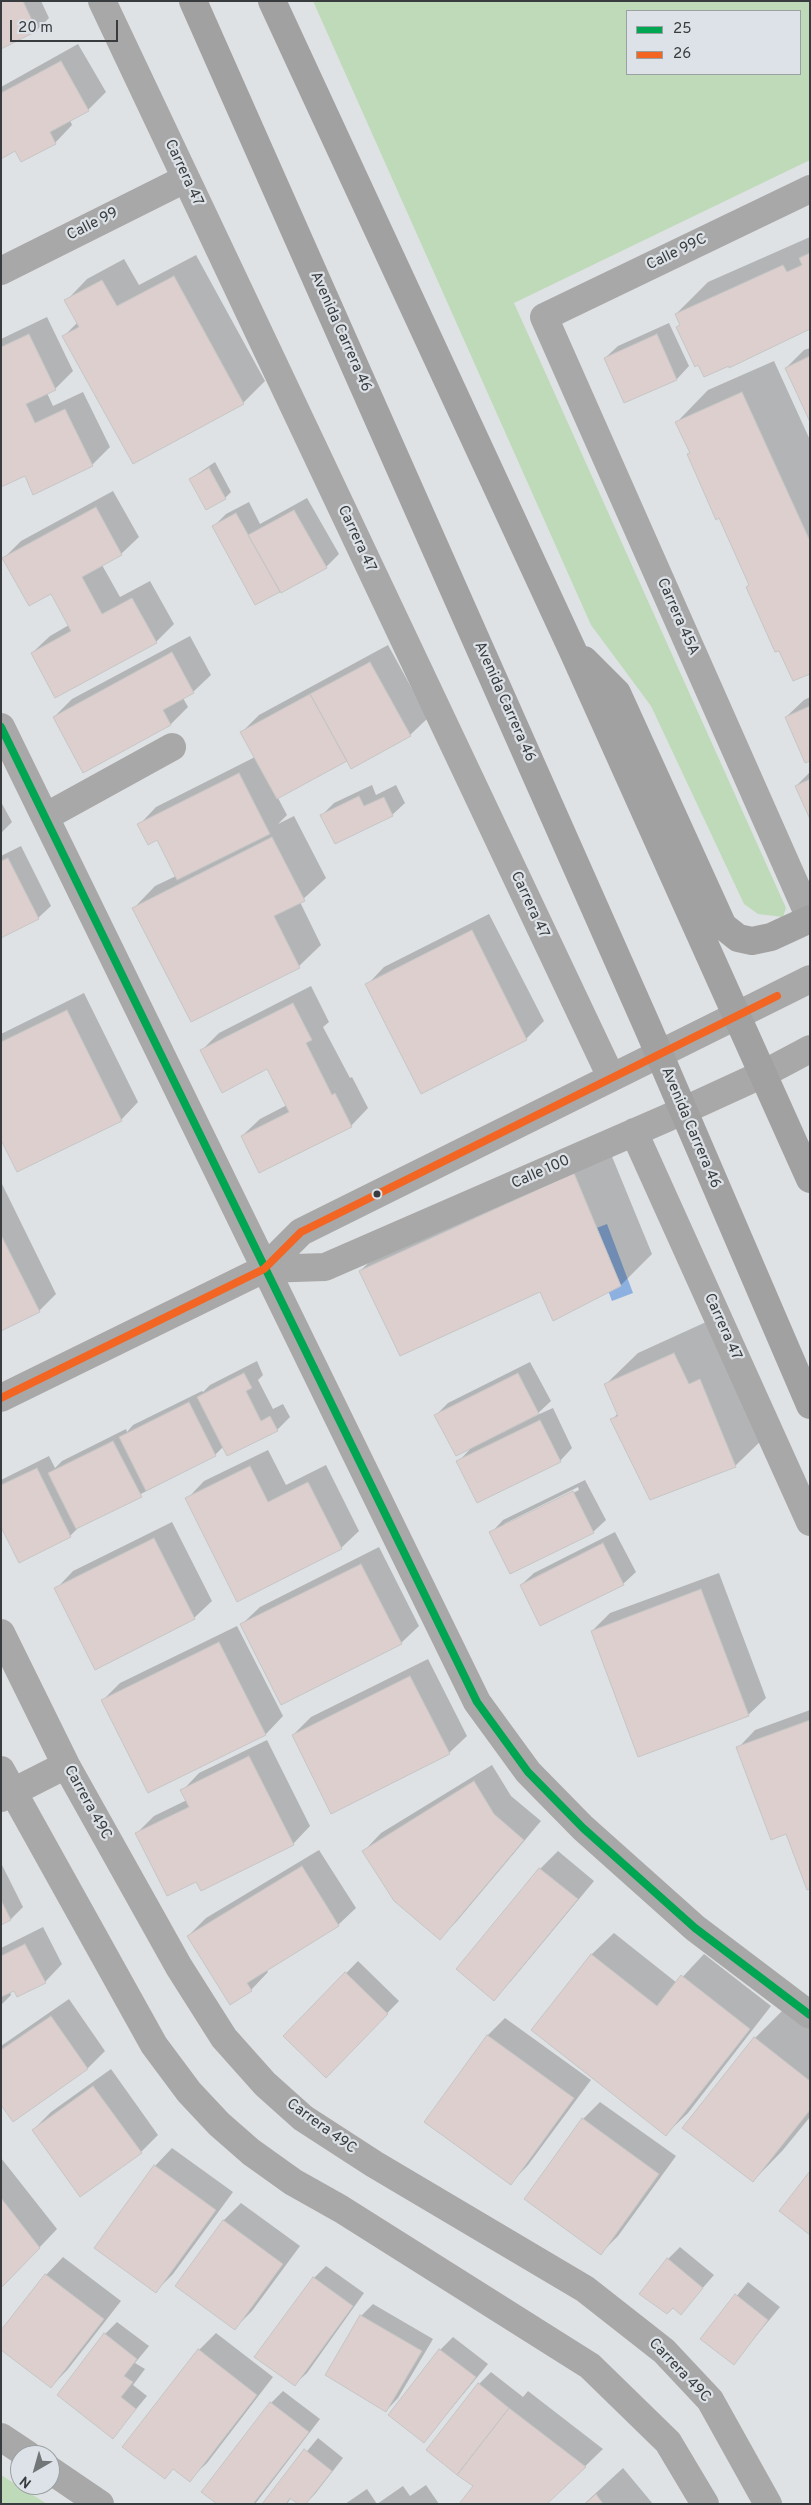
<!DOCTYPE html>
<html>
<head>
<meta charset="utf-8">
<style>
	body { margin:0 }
	#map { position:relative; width:811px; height:2505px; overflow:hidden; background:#dfe2e4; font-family:Overpass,sans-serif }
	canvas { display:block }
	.frame { position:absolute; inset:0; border:2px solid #393c3e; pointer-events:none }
	.legend { position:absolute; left:626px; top:10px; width:175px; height:65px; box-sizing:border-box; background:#dce2e7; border:1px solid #9ba0a3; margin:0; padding:6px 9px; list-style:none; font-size:15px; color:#393c3e }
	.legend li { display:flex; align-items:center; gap:10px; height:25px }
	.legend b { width:25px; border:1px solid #9ba0a3 }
	.north { position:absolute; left:10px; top:2445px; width:50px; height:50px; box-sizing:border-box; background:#dce2e7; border:1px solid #9ba0a3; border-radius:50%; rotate:218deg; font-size:14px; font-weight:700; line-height:20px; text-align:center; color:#393c3e }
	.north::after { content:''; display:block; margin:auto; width:18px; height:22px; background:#737678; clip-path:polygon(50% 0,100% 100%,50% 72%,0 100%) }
	.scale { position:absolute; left:10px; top:20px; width:108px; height:22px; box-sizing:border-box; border:2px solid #393c3e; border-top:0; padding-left:6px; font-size:15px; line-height:18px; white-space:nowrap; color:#393c3e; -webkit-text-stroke:4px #dce2e7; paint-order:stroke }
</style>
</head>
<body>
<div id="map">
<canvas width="811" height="2505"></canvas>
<div class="frame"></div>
<ul class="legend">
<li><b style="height:6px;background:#00a651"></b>25</li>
<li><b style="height:6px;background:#f26522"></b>26</li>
</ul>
<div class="north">N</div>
<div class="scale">20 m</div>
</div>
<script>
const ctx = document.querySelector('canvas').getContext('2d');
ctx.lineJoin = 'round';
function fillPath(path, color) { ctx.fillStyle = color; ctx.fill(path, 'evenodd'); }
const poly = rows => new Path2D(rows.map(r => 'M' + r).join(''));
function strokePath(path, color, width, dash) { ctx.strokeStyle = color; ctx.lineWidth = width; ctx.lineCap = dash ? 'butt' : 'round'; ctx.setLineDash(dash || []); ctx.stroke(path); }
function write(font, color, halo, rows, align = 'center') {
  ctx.font = font + ' Overpass,sans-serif'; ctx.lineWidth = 4.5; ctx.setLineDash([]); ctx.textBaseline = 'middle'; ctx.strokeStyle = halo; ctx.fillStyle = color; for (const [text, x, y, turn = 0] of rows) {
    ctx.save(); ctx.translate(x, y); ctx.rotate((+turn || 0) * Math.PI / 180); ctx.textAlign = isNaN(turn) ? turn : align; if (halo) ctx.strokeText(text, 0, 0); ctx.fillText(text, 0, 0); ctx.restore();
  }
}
const green = poly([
	[313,1,810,1,810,160,514,303,786,908,783,917,758,914,744,904,651,706,591,625],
	[627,11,800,11,800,74,627,74],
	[1,2475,47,2504,1,2504]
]);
const water = poly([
	[607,1224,633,1293,612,1301,586,1232]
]);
const shadow = poly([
	[1,1,41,1,49,18,37,30,1,47],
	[78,44,106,92,88,110,70,120,72,125,55,143,15,149,1,157,1,87],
	[810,237,810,328,677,328,681,324,676,314,708,282],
	[196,255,265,381,243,403,64,336,78,322,66,301,87,279,124,259,139,285],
	[47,317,73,371,55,389,47,393,53,406,83,392,110,447,92,465,34,493,25,474,1,486,1,339],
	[669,323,689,366,677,379,625,401,605,358,618,346],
	[810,348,810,419,786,368,804,350],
	[774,361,810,440,810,672,750,584,720,516,688,454,691,452,677,422,708,390],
	[215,462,231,492,225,498,190,479],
	[113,491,139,537,121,554,102,565,120,597,150,581,174,624,156,642,32,653,50,636,69,625,51,593,4,558,21,541],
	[307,498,339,554,326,567,256,603,214,526,226,514,249,502,260,524],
	[190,636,211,675,193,692,183,698,188,707,171,724,84,771,54,717,72,699],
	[388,645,428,718,410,735,348,760,278,798,287,815,278,824,294,816,326,878,300,902,321,945,299,966,191,1021,134,908,155,886,176,876,157,839,139,825,156,807,255,757,242,732,259,715],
	[810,697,810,760,786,717,804,700],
	[810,772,810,816,796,786],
	[372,785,376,795,396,785,405,803,392,815,322,815,334,803],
	[1,802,12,822,1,833],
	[21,846,51,906,38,918,1,937,1,856],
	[489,914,544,1021,526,1039,367,985,384,967],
	[311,986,329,1022,323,1027,350,1078,352,1077,368,1108,351,1126,242,1136,260,1119,287,1105,268,1068,202,1050,219,1033],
	[84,993,138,1102,121,1120,1,1137,1,1034],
	[606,1142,652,1254,621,1285,541,1291,360,1271,392,1240],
	[1,1182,56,1294,39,1311,1,1330],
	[706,1322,767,1435,735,1466,612,1420,618,1413,606,1384,638,1353],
	[257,1361,263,1375,258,1380,273,1409,283,1404,290,1417,277,1430,227,1455,223,1447,215,1455,80,1526,70,1536,1,1524,1,1480,49,1456,55,1468,62,1461,126,1429,127,1432,133,1425,202,1391,203,1392,210,1385],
	[530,1362,551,1401,535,1416,553,1408,572,1448,560,1461,458,1462,472,1447,436,1415,448,1403],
	[268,1450,286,1485,326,1465,359,1531,341,1548,187,1499,204,1481],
	[585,1480,606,1520,593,1532,491,1533,503,1520],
	[578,1487,579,1490,504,1527,504,1524],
	[172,1522,212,1601,194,1618,56,1589,73,1571],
	[615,1532,636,1572,623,1584,521,1585,534,1573],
	[379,1547,419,1626,401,1643,242,1624,260,1607],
	[719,1573,766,1698,748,1715,592,1631,610,1613],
	[237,1626,283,1716,266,1734,148,1792,102,1701,120,1683],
	[428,1659,467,1736,449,1753,293,1735,311,1717],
	[810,1710,810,1888,787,1833,738,1748,755,1730],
	[267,1740,310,1826,293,1844,196,1880,137,1833,154,1816,187,1800,182,1791,199,1773],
	[492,1765,511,1796,541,1821,457,1921,440,1938,364,1851,381,1833],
	[319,1850,356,1908,338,1925,266,1969,268,1972,251,1990,188,1936,206,1918],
	[558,1851,594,1881,511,1981,494,1999,457,1969,540,1869],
	[1,1863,23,1907,11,1919,1,1924],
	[43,1927,62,1964,45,1982,10,1992,11,1995,1,2005,1,1948],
	[614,1933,677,1983,704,1954,771,2006,688,2113,666,2134,533,2030,592,1954],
	[358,1961,399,2001,326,2076,285,2036],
	[69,1999,105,2051,88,2068,13,2120,1,2103,1,2046],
	[785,2008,810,2027,810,2117,783,2150,753,2181,755,2038],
	[505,2018,591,2080,528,2165,511,2183,487,2036],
	[111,2069,158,2135,141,2152,33,2130,51,2112],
	[600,2102,676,2156,618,2236,601,2253,583,2119],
	[172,2148,233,2192,173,2274,156,2291,155,2166],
	[1,2158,57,2229,1,2288],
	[241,2203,300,2246,252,2311,235,2328,176,2286,224,2220],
	[680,2247,714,2275,681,2313,668,2259],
	[63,2257,121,2301,68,2369,51,2387,1,2333,46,2275],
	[326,2266,364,2293,307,2373,294,2385,314,2278],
	[748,2282,780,2307,734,2363,702,2339],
	[373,2304,433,2339,398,2398,386,2411,361,2316],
	[117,2322,149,2346,135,2363,145,2369,133,2385,147,2396,113,2437,105,2334],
	[216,2333,273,2377,207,2463,189,2480,174,2468,165,2477,199,2350],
	[453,2337,488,2364,424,2442,390,2415,440,2350],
	[491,2372,523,2397,528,2391,603,2449,546,2504,474,2485,479,2384],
	[283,2391,320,2419,255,2504,219,2504,271,2403],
	[318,2438,343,2458,315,2494,305,2504,291,2498,287,2504,263,2504],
	[623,2468,653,2504,584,2504],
	[426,2485,439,2504,377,2504,403,2486,410,2496],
	[367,2489,377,2504,345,2504]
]);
const building = poly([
	[1,1,23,1,37,31,1,49,1,1],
	[61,61,89,111,50,132,56,144,21,162,15,151,1,159,1,93,61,61],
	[810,253,810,329,729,368,729,366,704,377,698,365,695,367,676,327,680,325,675,314,783,265,787,272,802,265,799,258,810,253],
	[174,276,244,404,133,464,62,336,79,327,64,300,102,280,117,306,174,276],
	[29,334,56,390,26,404,35,423,65,409,93,466,33,495,25,476,1,487,1,347,29,334],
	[657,334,677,380,624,403,604,358,657,334],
	[810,356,810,422,785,368,810,356],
	[742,392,810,541,810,674,793,681,779,651,775,652,746,587,749,585,719,518,716,520,687,454,690,453,675,422,742,392],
	[209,468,226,499,206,510,189,479,209,468],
	[96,507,122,555,82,577,102,614,132,598,157,643,55,698,31,653,71,631,51,594,29,606,2,558,96,507],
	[294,510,327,568,281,593,248,535,294,510],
	[236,513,280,592,255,605,212,526,236,513],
	[172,652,194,693,163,710,171,725,83,773,53,717,172,652],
	[370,662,411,736,351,769,310,694,370,662],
	[310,694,347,761,277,799,240,732,310,694],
	[810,706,810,761,805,763,785,717,810,706],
	[239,773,270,834,177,880,157,840,148,845,137,824,239,773],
	[810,779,810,819,795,786,810,779],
	[359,796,364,806,384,797,393,816,335,844,320,815,359,796],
	[272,837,305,901,274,916,300,968,191,1022,132,908,272,837],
	[8,858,39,919,1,938,1,861,8,858],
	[472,930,527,1040,421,1094,365,984,472,930],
	[293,1003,312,1040,306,1043,332,1095,335,1093,352,1127,259,1173,241,1136,289,1112,267,1069,222,1093,200,1050,293,1003],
	[67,1010,122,1121,17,1172,1,1140,1,1042,67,1010],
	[574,1173,621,1286,553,1321,540,1292,400,1356,359,1271,574,1173],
	[1,1235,40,1312,1,1331,1,1235],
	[674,1353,689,1384,700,1379,736,1467,650,1500,610,1419,618,1416,604,1384,674,1353],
	[244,1373,252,1388,246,1391,261,1421,270,1416,278,1431,227,1456,197,1397,244,1373],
	[518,1373,539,1414,456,1456,434,1415,518,1373],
	[189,1402,216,1456,146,1491,119,1437,189,1402],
	[540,1420,561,1462,477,1503,456,1461,540,1420],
	[113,1441,142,1497,76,1529,48,1473,113,1441],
	[250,1466,268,1502,308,1482,342,1549,237,1602,185,1498,250,1466],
	[37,1468,71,1537,19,1563,1,1527,1,1485,37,1468],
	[573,1491,594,1533,510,1574,489,1532,573,1491],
	[154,1538,195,1619,95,1670,54,1588,154,1538],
	[603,1543,624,1585,540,1626,520,1585,603,1543],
	[361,1564,402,1644,281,1705,240,1624,361,1564],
	[701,1589,749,1716,638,1757,591,1631,701,1589],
	[219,1642,266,1735,148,1793,101,1700,219,1642],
	[410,1676,450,1754,331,1814,292,1735,410,1676],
	[810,1720,810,1889,807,1890,786,1834,771,1840,736,1747,810,1720],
	[249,1756,294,1845,201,1891,196,1882,167,1896,135,1833,189,1807,180,1790,249,1756],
	[474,1781,494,1814,524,1840,440,1940,394,1901,362,1851,474,1781],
	[302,1866,339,1926,247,1983,252,1991,230,2005,187,1936,302,1866],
	[539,1868,578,1899,494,2001,456,1969,539,1868],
	[1,1900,11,1920,1,1925,1,1900],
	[25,1944,46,1983,17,1997,14,1991,1,1997,1,1956,25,1944],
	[591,1954,657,2006,681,1975,750,2029,666,2136,531,2030,591,1954],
	[345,1972,388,2014,326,2078,283,2036,345,1972],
	[51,2016,88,2069,13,2122,1,2105,1,2050,51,2016],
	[487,2035,574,2098,511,2185,424,2122,487,2035],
	[754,2037,810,2081,810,2110,753,2182,682,2128,754,2037],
	[93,2086,142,2153,80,2197,32,2130,93,2086],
	[582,2118,659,2174,601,2255,524,2199,582,2118],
	[154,2165,216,2210,156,2293,94,2248,154,2165],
	[810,2171,810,2235,779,2211,810,2171],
	[1,2198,40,2248,1,2288,1,2198],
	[223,2220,283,2264,235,2330,175,2286,223,2220],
	[667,2258,703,2288,681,2315,673,2308,667,2314,639,2294,667,2258],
	[45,2274,104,2319,51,2388,1,2350,1,2330,45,2274],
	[313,2277,353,2306,295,2386,254,2357,313,2277],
	[735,2294,768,2320,734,2365,700,2339,735,2294],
	[360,2315,422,2351,386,2412,325,2375,360,2315],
	[104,2333,137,2359,124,2376,133,2382,121,2397,136,2409,113,2439,57,2395,104,2333],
	[198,2349,257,2395,190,2482,173,2469,165,2479,122,2447,198,2349],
	[439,2349,476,2377,424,2443,388,2415,439,2349],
	[478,2383,509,2408,457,2475,426,2450,478,2383],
	[270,2402,309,2432,253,2504,217,2504,201,2492,270,2402],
	[509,2408,586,2467,547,2504,459,2504,473,2486,457,2475,509,2408],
	[304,2449,332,2471,306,2504,298,2504,290,2498,286,2504,262,2504,304,2449],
	[596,2494,603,2504,585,2504,596,2494]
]);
const minor = poly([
	[102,1,611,1077],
	[810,189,544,317,810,918],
	[1,271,185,179],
	[1,727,477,1702,528,1772,583,1828,695,1928,810,2015],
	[45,817,172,747],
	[634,1132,810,1522],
	[264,1269,325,1267,667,1118,763,1074,810,1049],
	[1,1398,264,1269,301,1232,810,979],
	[1,1633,66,1765,179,1967,224,2038,265,2084,303,2118,374,2164,585,2289,664,2351,710,2400,768,2504],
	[1,1770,154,2045,189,2092,219,2124,251,2152,293,2182,341,2209,590,2366,668,2442,705,2504],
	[1,1798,66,1765],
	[1,2437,28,2455],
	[50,2470,100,2504]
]);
const major = poly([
	[193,1,648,1028,810,1405],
	[272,1,572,649,810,1179],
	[584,660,617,693,723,926,738,938,752,941,771,937,810,919]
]);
const bus1 = poly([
	[1,727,477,1702,528,1772,583,1828,695,1928,810,2015]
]);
const bus2 = poly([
	[1,1398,264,1269,301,1232,777,996]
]);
const markers = [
	[377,1194,4.5,"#393c3e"]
];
const streetNames = [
	["Carrera 47",183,173,65],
	["Calle 99",93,225,-27],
	["Calle 99C",677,253,-26],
	["Avenida Carrera 46",340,332,66],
	["Carrera 47",356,539,65],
	["Carrera 45A",677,617,66],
	["Avenida Carrera 46",504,702,66],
	["Carrera 47",529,905,65],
	["Avenida Carrera 46",690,1128,67],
	["Calle 100",541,1173,-24],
	["Carrera 47",722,1327,66],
	["Carrera 49C",87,1803,61],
	["Carrera 49C",321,2127,36],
	["Carrera 49C",679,2371,46]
];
fillPath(green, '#bedab9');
fillPath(water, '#8cb0df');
fillPath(shadow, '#0003');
fillPath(building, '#dccfce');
strokePath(building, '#c5c5c5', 1);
strokePath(minor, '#a9a8a8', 28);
strokePath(major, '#a2a1a2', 28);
strokePath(bus1, '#00a651', 8);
strokePath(bus2, '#f26522', 8);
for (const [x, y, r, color] of markers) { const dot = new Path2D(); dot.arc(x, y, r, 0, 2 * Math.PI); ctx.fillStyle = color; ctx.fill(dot); strokePath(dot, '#dce2e7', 2); }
write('15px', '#393c3e', '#dce2e7', streetNames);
</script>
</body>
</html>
